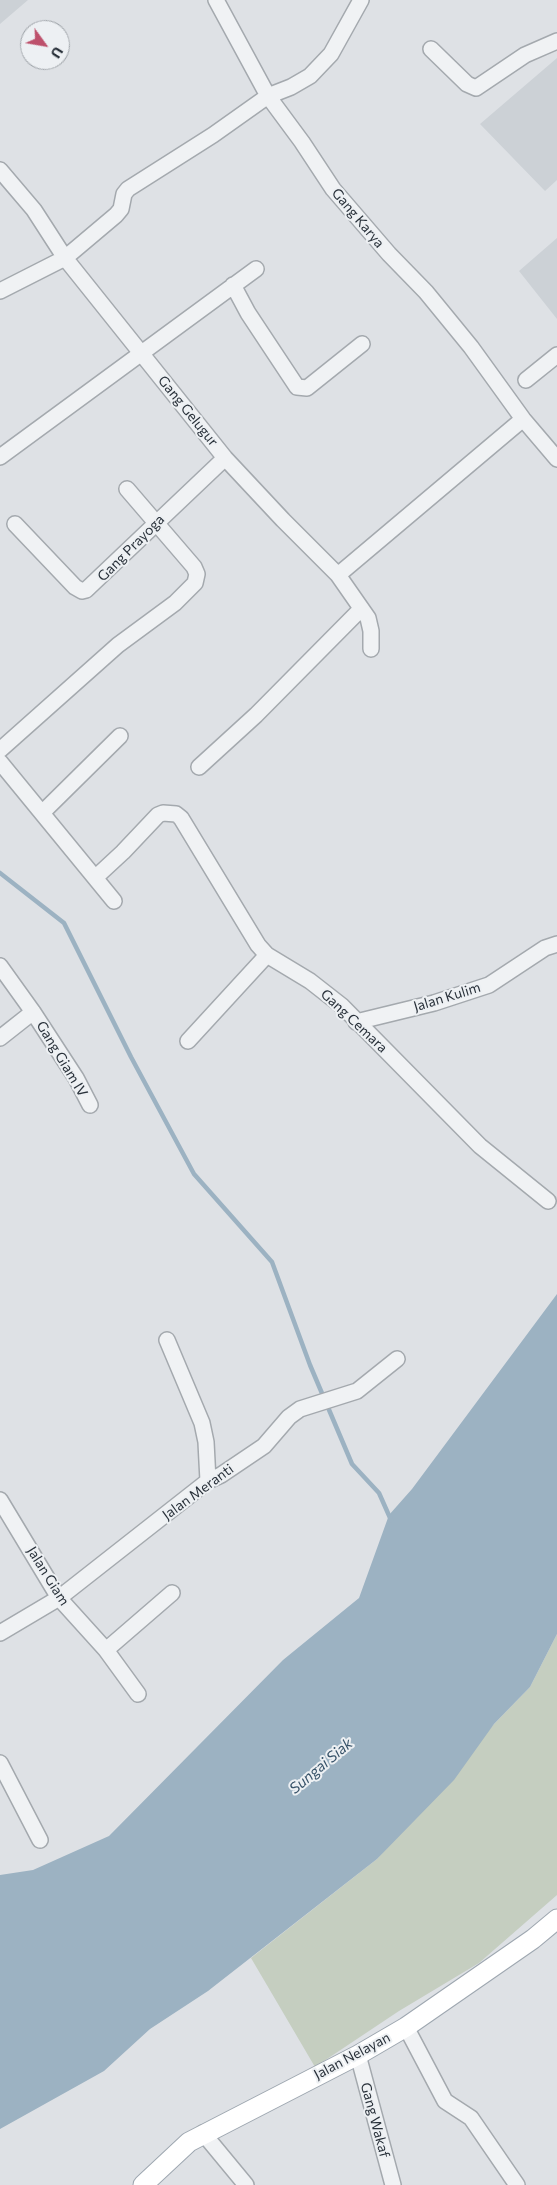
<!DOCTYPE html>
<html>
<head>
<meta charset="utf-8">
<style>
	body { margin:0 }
	#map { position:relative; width:557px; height:2185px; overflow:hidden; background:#dee1e5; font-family:Commissioner,sans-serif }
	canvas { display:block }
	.north { position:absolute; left:20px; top:20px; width:50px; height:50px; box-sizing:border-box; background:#edf0f3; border:1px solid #9fa4a9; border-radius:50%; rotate:122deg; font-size:14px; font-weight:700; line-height:20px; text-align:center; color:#29313a }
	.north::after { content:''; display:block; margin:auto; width:18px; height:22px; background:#bd506b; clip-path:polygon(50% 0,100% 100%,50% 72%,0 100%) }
</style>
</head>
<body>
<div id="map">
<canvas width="557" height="2185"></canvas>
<div class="north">U</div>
</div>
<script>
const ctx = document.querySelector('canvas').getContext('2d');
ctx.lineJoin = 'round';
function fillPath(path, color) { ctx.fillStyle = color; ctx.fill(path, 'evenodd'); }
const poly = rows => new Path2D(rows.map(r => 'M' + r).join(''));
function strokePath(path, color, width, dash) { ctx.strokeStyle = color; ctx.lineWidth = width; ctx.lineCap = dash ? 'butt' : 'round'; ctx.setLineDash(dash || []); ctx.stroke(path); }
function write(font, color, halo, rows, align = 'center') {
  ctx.font = font + ' Commissioner,sans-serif'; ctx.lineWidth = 4; ctx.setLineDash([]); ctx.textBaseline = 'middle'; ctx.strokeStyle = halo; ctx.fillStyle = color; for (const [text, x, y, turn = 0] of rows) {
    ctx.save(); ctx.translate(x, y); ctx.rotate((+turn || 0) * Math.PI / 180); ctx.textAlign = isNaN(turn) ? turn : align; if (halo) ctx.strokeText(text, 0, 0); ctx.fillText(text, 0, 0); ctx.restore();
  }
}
const built = poly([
	[0,0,28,0,0,24],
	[557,58,557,180,545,191,480,124],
	[557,238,557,319,519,271]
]);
const green = poly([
	[557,1634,557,1895,479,1963,399,2011,315,2067,251,1958,377,1859,494,1724,530,1687]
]);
const water = poly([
	[557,1294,557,1634,530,1687,494,1724,454,1780,377,1859,208,1991,150,2029,104,2071,0,2129,0,1875,33,1870,109,1836,283,1660,359,1598,389,1515,412,1489]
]);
const stream = poly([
	[0,873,64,923,131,1057,194,1174,272,1262,310,1365,352,1464,379,1493,391,1520]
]);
const minor = poly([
	[216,0,268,96,302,142,333,189,389,254,426,292,471,347,523,419,557,459],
	[431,49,467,84,476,88,525,55,557,41],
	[0,170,34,210,65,258,225,458,283,520,338,575,368,618,371,631,371,649],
	[233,285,248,313,297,387,307,388,362,344],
	[0,291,65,258,116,215,121,209,124,194,128,189,213,135,268,96,291,87,310,76,331,54,361,0],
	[526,380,557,355],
	[0,457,256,269],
	[15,524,75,587,82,591,86,590,225,458],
	[338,575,523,419],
	[0,750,118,645,175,603,195,583,197,574,194,567,127,489],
	[0,762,114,901],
	[199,767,256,715,361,609],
	[42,813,120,736],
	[96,877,123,852,158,815,163,813,176,814,181,818,258,945,267,955,310,981,342,1006,480,1146,548,1201],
	[0,966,33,1012,76,1078,90,1105],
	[356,1022,434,1003,489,985,545,948,557,944],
	[0,1038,33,1012],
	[188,1041,267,955],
	[167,1340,202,1423,206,1442,208,1481],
	[0,1500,59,1598,106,1650,138,1694],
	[0,1633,59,1598,208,1481,221,1475,264,1446,289,1417,300,1409,357,1391,397,1359],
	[106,1650,172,1593],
	[0,1763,40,1840],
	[406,2027,445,2101,471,2118,517,2185],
	[358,2055,393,2185],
	[203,2133,246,2185]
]);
const major = poly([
	[143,2185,189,2142,358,2055,406,2027,533,1939,557,1919]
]);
const streetNames = [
	["Gang Karya",358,218,50],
	["Gang Gelugur",188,411,51],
	["Gang Prayoga",131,548,-45],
	["Jalan Kulim",447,997,-17],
	["Gang Cemara",354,1021,43],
	["Gang Giam IV",62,1059,59],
	["Jalan Meranti",198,1492,-36],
	["Jalan Giam",48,1576,58],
	["Jalan Nelayan",352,2056,-28],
	["Gang Wakaf",375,2120,75]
];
const waterNames = [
	["Sungai Siak",321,1766,-40]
];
fillPath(built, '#ccd1d6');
fillPath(green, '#c5cec0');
fillPath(water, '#9cb2c2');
strokePath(stream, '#9cb2c2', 4.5);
strokePath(minor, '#a4a9ae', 18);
strokePath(major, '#9ea7b0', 21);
strokePath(minor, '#f0f2f4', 15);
strokePath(major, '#fff', 19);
write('14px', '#29313a', '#edf0f3', streetNames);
write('italic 15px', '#385369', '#edf0f3', waterNames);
</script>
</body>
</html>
